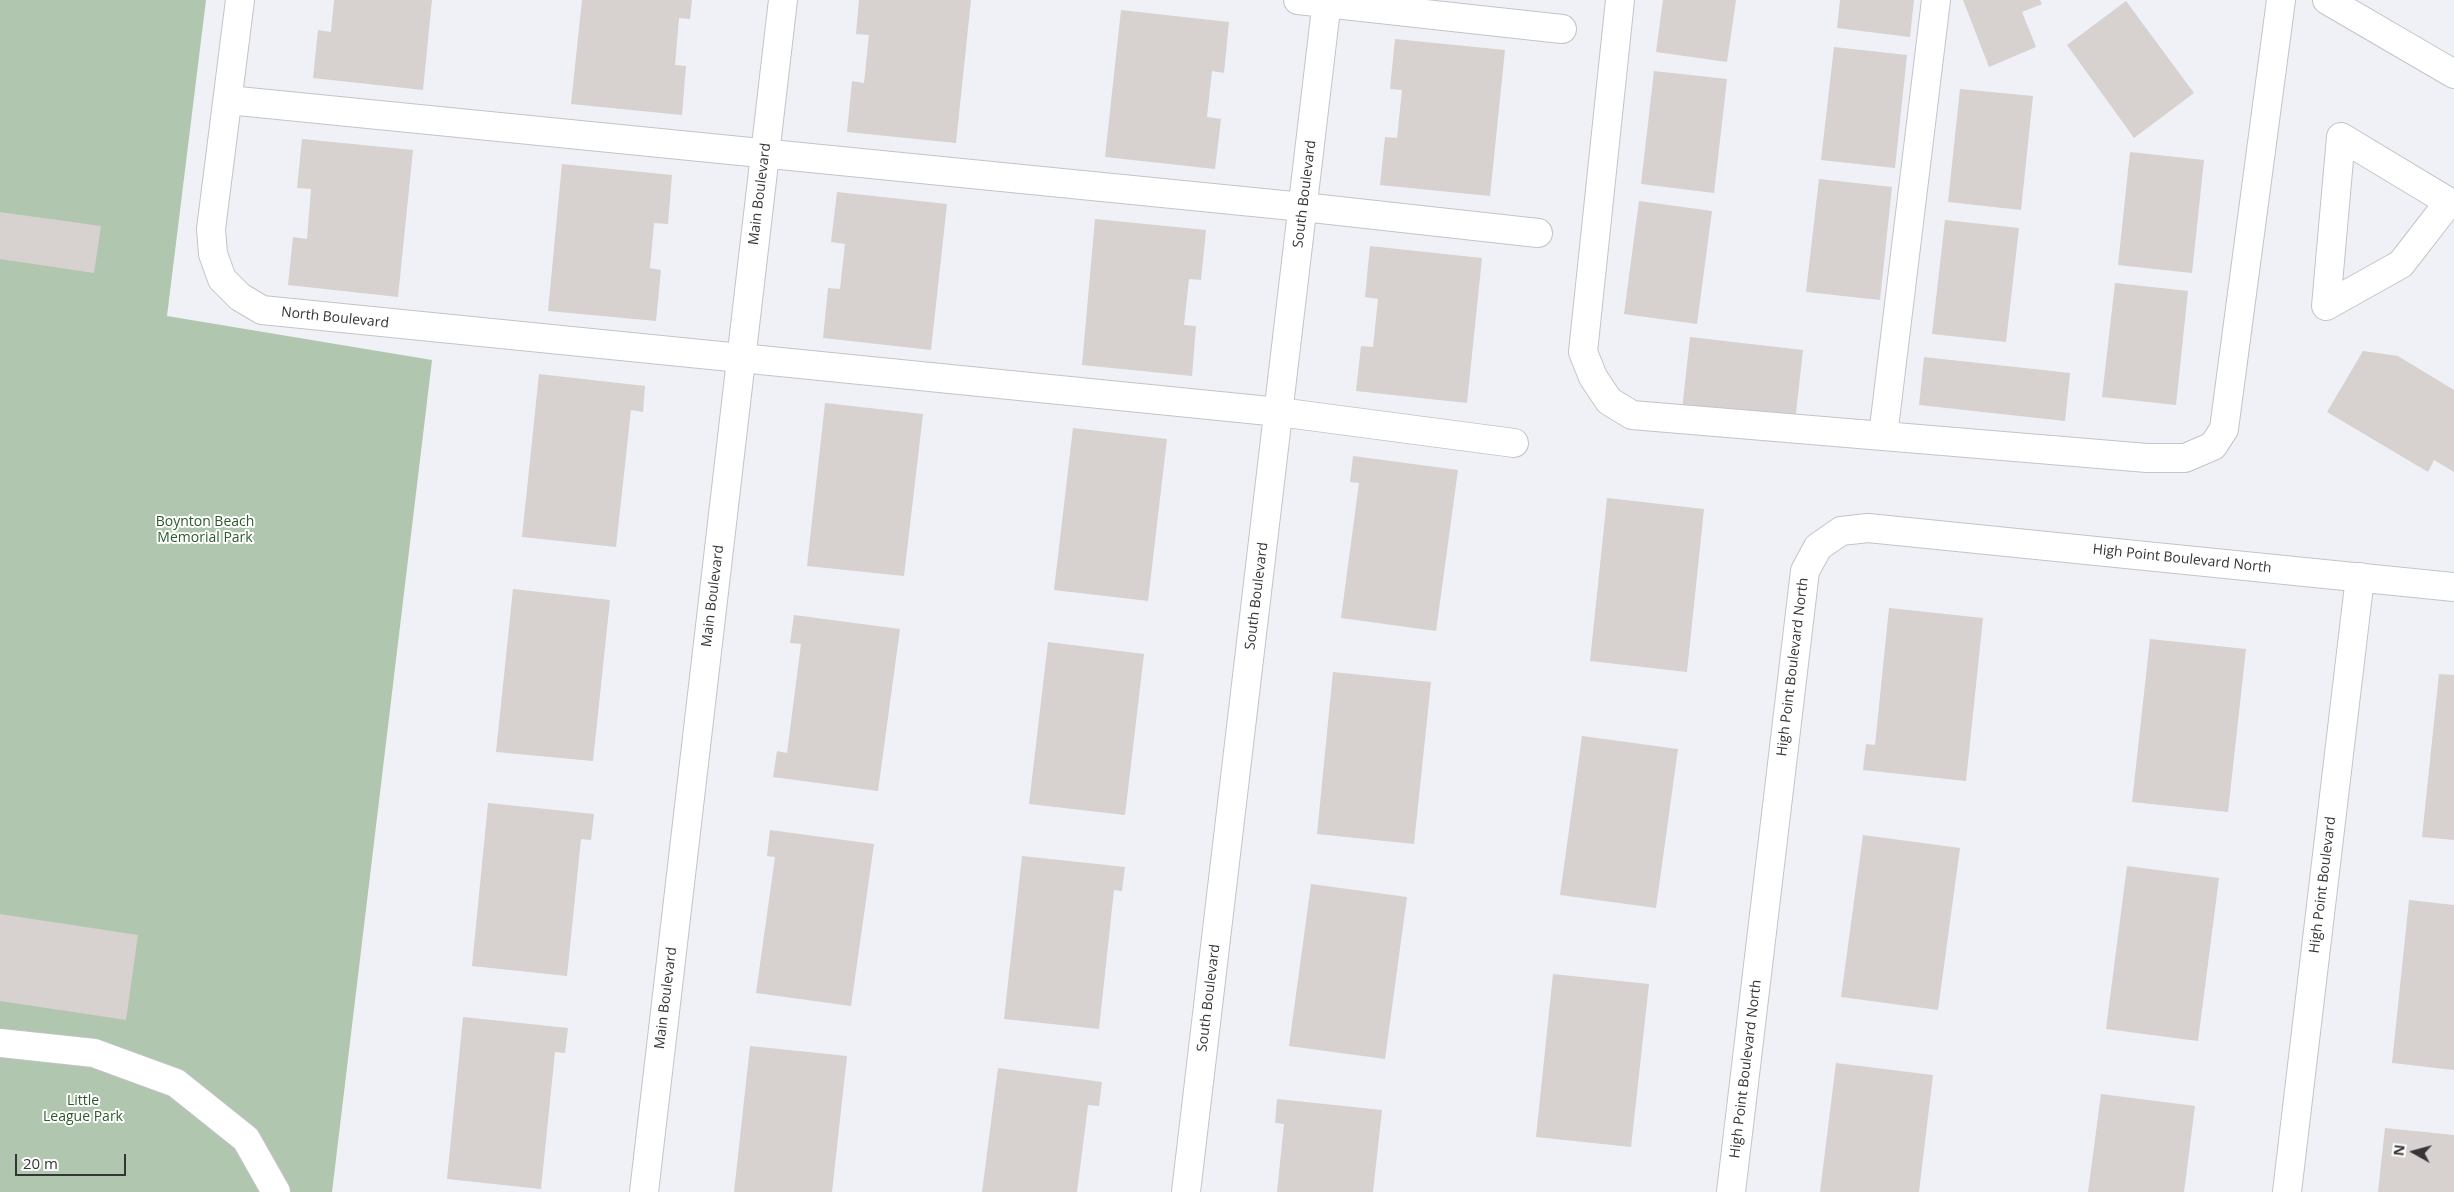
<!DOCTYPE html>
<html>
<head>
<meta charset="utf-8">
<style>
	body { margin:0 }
	#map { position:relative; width:2454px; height:1192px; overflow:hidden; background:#eff1f6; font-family:"Open Sans",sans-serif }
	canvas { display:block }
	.north { position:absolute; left:2389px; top:1127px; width:50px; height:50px; -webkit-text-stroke:4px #fff; paint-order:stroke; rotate:277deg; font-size:14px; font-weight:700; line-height:20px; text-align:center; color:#353537 }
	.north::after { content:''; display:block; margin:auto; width:18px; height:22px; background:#353537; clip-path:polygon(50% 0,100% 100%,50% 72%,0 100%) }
	.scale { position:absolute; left:15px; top:1154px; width:111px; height:22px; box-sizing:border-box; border:2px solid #353537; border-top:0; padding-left:6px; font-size:15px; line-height:18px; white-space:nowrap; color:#353537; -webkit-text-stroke:4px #fff; paint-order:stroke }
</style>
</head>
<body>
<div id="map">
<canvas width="2454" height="1192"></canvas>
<div class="north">N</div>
<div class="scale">20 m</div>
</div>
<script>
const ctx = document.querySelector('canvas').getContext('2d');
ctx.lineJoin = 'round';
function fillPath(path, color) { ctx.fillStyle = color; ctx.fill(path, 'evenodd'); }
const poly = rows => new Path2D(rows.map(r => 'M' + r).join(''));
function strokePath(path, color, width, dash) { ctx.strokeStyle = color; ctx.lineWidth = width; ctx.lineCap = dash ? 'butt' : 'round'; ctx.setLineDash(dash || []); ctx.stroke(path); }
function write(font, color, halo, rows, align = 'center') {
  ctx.font = font + ' "Open Sans",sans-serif'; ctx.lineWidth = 4; ctx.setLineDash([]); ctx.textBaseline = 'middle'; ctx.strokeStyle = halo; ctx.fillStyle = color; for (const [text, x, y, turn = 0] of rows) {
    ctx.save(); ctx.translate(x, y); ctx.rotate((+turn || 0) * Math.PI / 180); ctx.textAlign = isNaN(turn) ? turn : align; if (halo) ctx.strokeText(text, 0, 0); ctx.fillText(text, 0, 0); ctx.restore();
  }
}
const green = poly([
	[0,0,206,0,167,316,432,360,332,1192,0,1192]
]);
const building = poly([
	[334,0,432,0,423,90,313,78,318,30,331,32],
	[582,0,692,0,690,19,679,18,675,65,686,66,682,115,571,104],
	[859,0,971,0,956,143,847,132,852,81,864,83,869,35,856,34],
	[1663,0,1736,0,1727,62,1656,52],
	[1840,0,1914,0,1910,37,1837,28],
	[1963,0,2040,0,2042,4,2022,12,2036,47,1989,67],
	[2126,1,2194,93,2134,138,2067,45],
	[1121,10,1229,22,1224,73,1212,71,1207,117,1221,119,1215,169,1105,157],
	[1395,39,1505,50,1490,196,1380,185,1385,137,1397,138,1402,90,1390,89],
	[1834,47,1907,55,1895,168,1821,160],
	[1654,71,1727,79,1714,193,1641,184],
	[1960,89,2033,96,2021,210,1948,202],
	[302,139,413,150,398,297,288,285,293,237,307,239,311,189,297,188],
	[2130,152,2204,160,2192,273,2118,265],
	[562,164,672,175,668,224,654,223,650,268,661,270,656,321,548,311],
	[1819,179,1892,187,1880,300,1806,292],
	[837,192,947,204,931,350,823,338,828,288,840,289,845,244,831,242],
	[1639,201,1712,211,1697,324,1624,314],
	[0,212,101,226,94,273,0,259],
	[1095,219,1206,230,1201,280,1189,279,1184,325,1196,326,1192,376,1082,365],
	[1945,220,2019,228,2006,342,1932,334],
	[1370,246,1482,258,1467,403,1356,391,1361,346,1373,347,1378,299,1365,297],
	[2115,283,2188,291,2176,405,2102,397],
	[1690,337,1803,350,1795,422,1682,410],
	[2363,351,2398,356,2454,390,2454,472,2434,460,2428,472,2327,412],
	[1924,357,2070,373,2065,421,1919,405],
	[539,374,645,386,643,412,631,410,616,547,522,537],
	[825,403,923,414,904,576,807,566],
	[1073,428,1167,439,1148,601,1054,590],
	[1353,456,1458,470,1436,631,1341,618,1359,483,1350,482],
	[1607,498,1704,509,1687,672,1590,661],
	[513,589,610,600,593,761,496,752],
	[1889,608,1983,618,1966,781,1863,770,1866,744,1875,745],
	[794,615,900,629,878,791,773,777,777,751,787,753,801,644,790,643],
	[2150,639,2246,649,2228,812,2132,802],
	[1048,642,1144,654,1125,815,1029,804],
	[1333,672,1431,682,1414,844,1317,834],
	[2439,674,2454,675,2454,840,2422,837],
	[1582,736,1678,749,1656,908,1560,895],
	[488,803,594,814,591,840,581,839,567,976,472,966],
	[770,830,874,844,851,1006,756,993,775,857,767,856],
	[1863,835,1960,848,1938,1010,1841,997],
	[1022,856,1125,867,1122,891,1114,890,1099,1029,1004,1019],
	[2127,866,2219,878,2198,1041,2106,1029],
	[1311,884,1407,897,1385,1059,1289,1046],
	[2409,900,2454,905,2454,1070,2392,1063],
	[0,914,138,935,126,1020,0,1001],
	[1553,974,1649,984,1631,1147,1536,1137],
	[463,1017,568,1028,565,1053,555,1052,541,1189,447,1179],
	[750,1046,847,1056,832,1192,734,1192],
	[1836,1063,1933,1075,1919,1192,1820,1192],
	[998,1068,1102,1082,1099,1106,1088,1105,1077,1192,982,1192],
	[2101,1094,2195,1106,2184,1192,2088,1192],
	[1277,1099,1382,1110,1373,1192,1277,1192,1284,1124,1275,1123],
	[2385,1128,2454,1135,2454,1192,2378,1192]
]);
const minor = poly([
	[240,0,211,229,213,254,222,279,240,297,262,310,1279,412,1514,443],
	[1298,0,1562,29],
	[1620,0,1583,352,1593,377,1609,401,1632,415,1883,436],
	[1936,0,1883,436,2147,458,2185,458,2213,446,2224,429,2281,0],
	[2327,0,2454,74],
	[228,100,1303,207,1538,233],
	[2449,202,2401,264,2326,306,2341,137,2449,202,2454,205],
	[0,1043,94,1053,176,1083,246,1139,276,1192],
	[644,1192,783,0],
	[1186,1192,1327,0],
	[1731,1192,1805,571,1818,547,1841,531,1868,528,2454,587],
	[2287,1192,2360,577]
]);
const streetNames = [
	["Main Boulevard",760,194,-83],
	["South Boulevard",1305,194,-83],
	["North Boulevard",335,318,6],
	["High Point Boulevard North",2182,559,6],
	["Main Boulevard",713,596,-83],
	["South Boulevard",1257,596,-83],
	["High Point Boulevard North",1793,667,-83],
	["High Point Boulevard",2323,885,-83],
	["Main Boulevard",666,998,-83],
	["South Boulevard",1209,998,-83],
	["High Point Boulevard North",1746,1069,-83]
];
const parkNames = [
	["Boynton Beach",205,522],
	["Memorial Park",205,538],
	["Little",83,1101],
	["League Park",83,1117]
];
fillPath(green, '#b0c6ae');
fillPath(building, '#d7d1cf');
strokePath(minor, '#c2c4c9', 30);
strokePath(minor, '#fff', 28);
write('14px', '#353537', '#fff', streetNames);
write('14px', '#2b5a2b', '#fff', parkNames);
</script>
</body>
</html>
